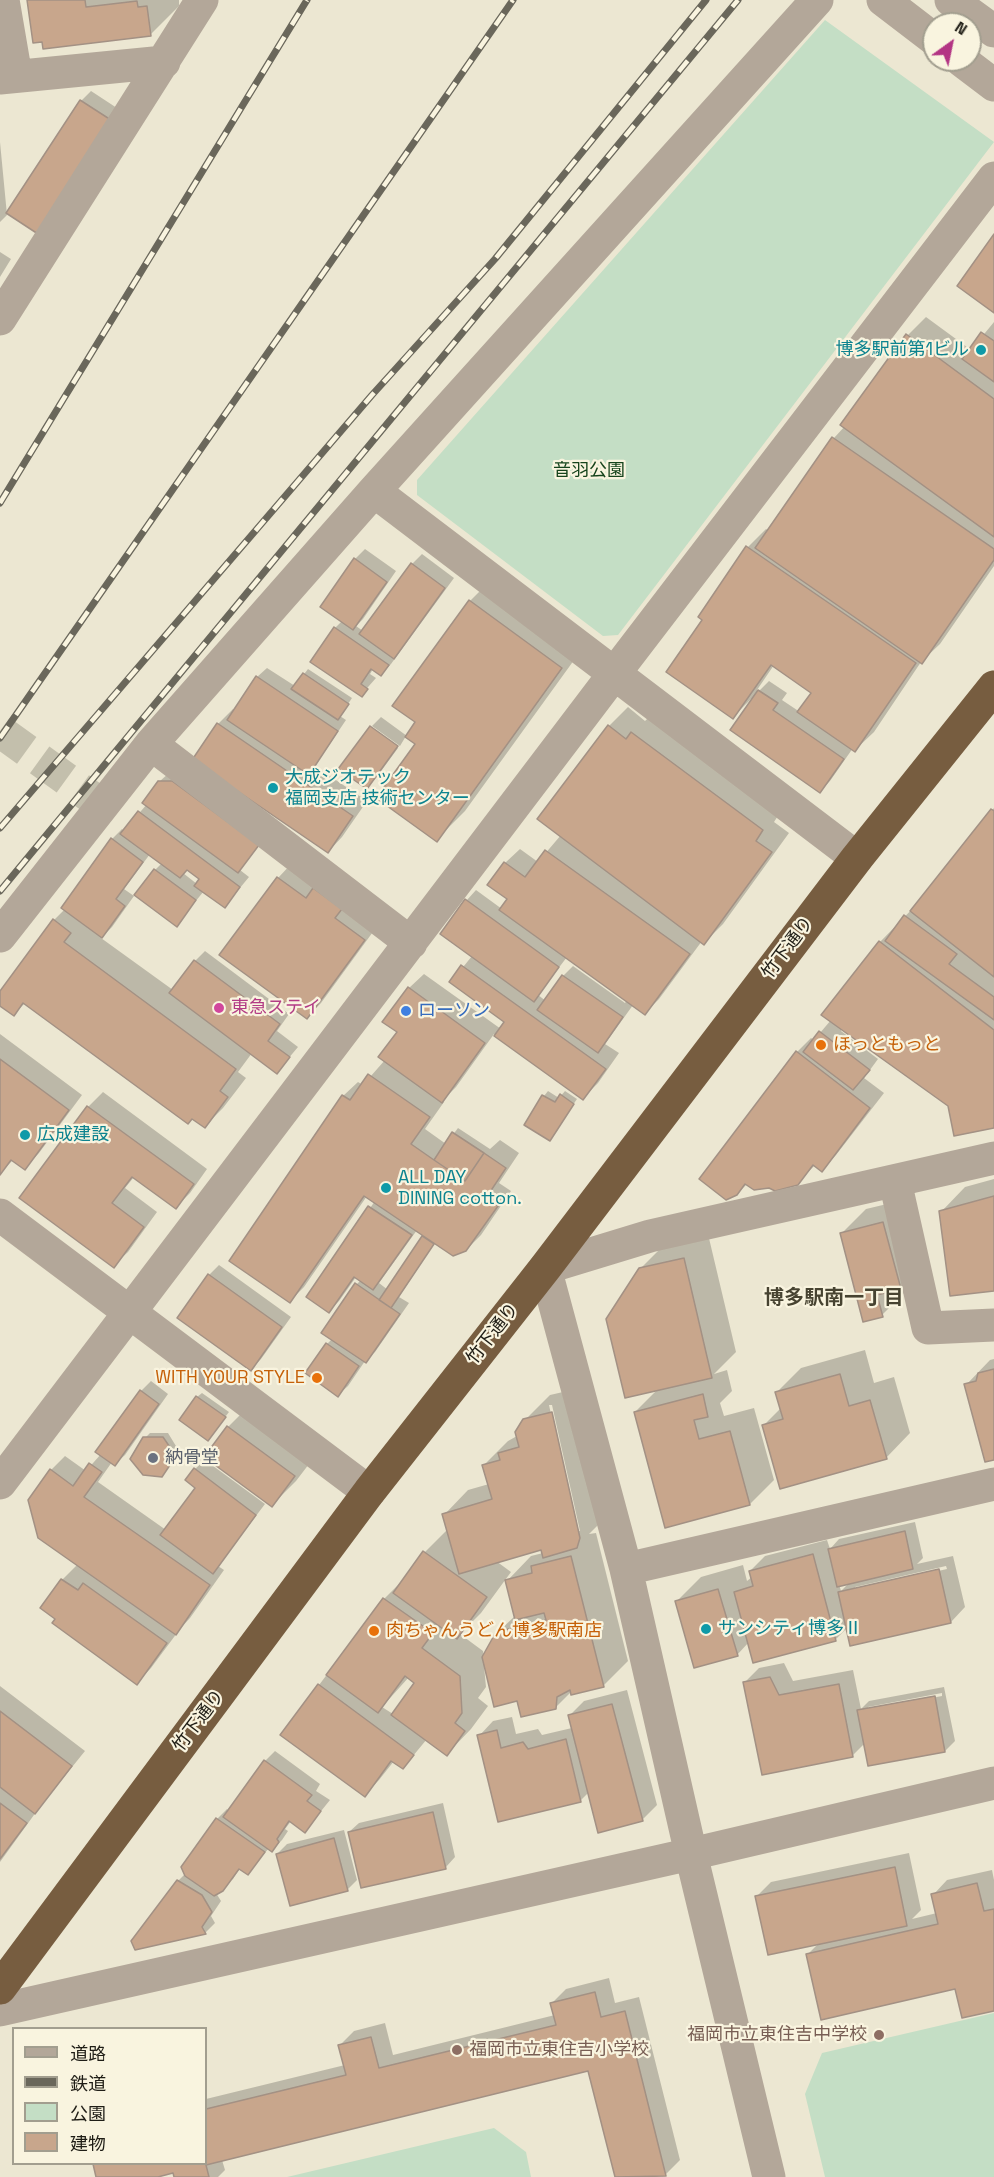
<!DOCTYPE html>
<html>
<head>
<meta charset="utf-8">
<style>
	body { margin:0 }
	#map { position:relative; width:994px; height:2177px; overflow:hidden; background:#ece7d2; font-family:"Space Grotesk","Noto Sans JP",sans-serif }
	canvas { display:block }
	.legend { position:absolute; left:12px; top:2027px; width:195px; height:138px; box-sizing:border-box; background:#f9f4df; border:2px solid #a29e8f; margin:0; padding:8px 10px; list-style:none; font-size:18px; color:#1f1d16 }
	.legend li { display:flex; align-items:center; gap:12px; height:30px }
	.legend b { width:30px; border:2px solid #a29e8f }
	.north { position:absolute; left:922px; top:12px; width:60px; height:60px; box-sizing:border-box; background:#f9f4df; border:2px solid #a29e8f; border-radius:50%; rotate:33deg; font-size:16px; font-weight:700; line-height:24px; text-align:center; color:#1f1d16 }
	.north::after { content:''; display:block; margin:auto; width:21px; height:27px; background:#b33584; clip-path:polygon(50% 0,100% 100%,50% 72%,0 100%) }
</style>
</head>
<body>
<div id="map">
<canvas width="994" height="2177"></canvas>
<ul class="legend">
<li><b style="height:8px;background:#b3a799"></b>道路</li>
<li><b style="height:8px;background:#6a675b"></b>鉄道</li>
<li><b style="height:16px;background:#c4dec5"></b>公園</li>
<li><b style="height:16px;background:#c8a68c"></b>建物</li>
</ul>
<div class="north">N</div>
</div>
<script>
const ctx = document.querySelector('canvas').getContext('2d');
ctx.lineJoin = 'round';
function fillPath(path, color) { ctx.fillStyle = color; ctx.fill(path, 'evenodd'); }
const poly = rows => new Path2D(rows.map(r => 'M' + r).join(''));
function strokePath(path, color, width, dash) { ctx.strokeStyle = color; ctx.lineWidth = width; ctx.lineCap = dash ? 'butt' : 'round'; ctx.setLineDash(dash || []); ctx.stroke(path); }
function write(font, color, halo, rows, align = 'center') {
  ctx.font = font + ' "Space Grotesk","Noto Sans JP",sans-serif'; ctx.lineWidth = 4.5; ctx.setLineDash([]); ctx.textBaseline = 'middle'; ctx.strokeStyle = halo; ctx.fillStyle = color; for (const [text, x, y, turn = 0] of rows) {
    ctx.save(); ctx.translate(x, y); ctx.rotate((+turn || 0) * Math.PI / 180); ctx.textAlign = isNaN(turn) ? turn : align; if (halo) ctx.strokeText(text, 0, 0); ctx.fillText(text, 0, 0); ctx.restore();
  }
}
const green = poly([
	[825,20,994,142,618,635,603,636,417,495,417,480],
	[994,2013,994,2177,825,2177,805,2094,822,2053],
	[494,2128,526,2152,531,2177,287,2177]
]);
const shadow = poly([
	[29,0,179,0,179,6,150,35],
	[91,91,120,110,8,213,81,101],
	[0,142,7,215,0,222],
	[0,252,11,259,0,277],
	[926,317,971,350,994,322,994,566,940,644,921,662,874,732,855,750,853,748,830,781,820,791,753,699,752,698,733,717,704,619,700,616,748,547,766,529,769,531,834,438,845,426,908,335],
	[774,665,813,692,800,712,782,700,787,693,769,681,759,691,757,690],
	[365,549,396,571,363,619,356,626,363,631,412,564,422,554,454,578,391,664,381,674,373,669,370,674,376,678,361,695,335,628,342,621,355,559],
	[499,572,590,638,465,811,436,840,417,744,406,736,400,746,372,726,381,717,407,736,417,722,470,601],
	[267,668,295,686,308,669,352,698,340,716,346,720,315,766,367,801,342,837,328,852,194,760,218,724,233,709,235,711,257,677],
	[628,707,645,721,651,715,781,811,774,822,789,833,723,924,704,943,702,941,659,999,645,1013,633,1005,605,1044,619,1053,598,1083,583,1098,494,1034,456,1087,442,1101,444,1102,425,1129,446,1144,458,1128,490,1149,500,1140,519,1153,499,1183,511,1191,481,1235,466,1250,435,1242,399,1297,409,1303,375,1352,365,1361,348,1386,338,1395,327,1344,332,1339,357,1284,361,1280,356,1277,339,1301,329,1311,308,1297,375,1201,367,1196,304,1287,290,1301,343,1096,358,1082,363,1085,385,1060,399,1032,409,988,424,974,501,1029,506,1021,451,982,472,956,442,934,467,900,476,890,502,909,509,899,505,863,520,849,538,862,561,835,540,819,609,726],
	[567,957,627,1000,625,1003,573,966,563,976,546,1001,538,995],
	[417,1230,425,1235,388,1290,379,1283],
	[370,728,398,748,376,778,366,788],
	[170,772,268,834,240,870,249,877,225,906,204,891,176,925,155,870,162,863,150,854,124,889,134,896,112,927,101,938,173,990,195,961,205,951,289,1014,277,1031,298,1047,277,1072,252,1053,238,1072,246,1078,223,1108,205,1126,25,1003,14,1014,0,1004,0,994,54,920,65,909,112,839,122,829,124,831,147,804,159,782],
	[187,869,201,879,197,884,183,873],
	[994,808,994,1126,950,1105,842,1028,841,1031,878,1059,864,1078,884,1093,836,1155,822,1170,815,1165,797,1184,747,1184,737,1194,797,1052,811,1038,814,1040,831,1020,823,1015,880,942,921,900],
	[292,863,378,925,321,1003,307,1017,278,878],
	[0,1034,82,1095,39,1153,25,1168,13,1160,0,1173],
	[548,1091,559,1098,565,1091,577,1099,550,1139,544,1096],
	[103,1092,207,1169,190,1193,176,1207,134,1177,125,1188,157,1212,128,1252,113,1266,21,1198,88,1107],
	[994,1179,994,1289,941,1212,965,1187],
	[908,1199,906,1291,882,1315,841,1234,866,1209],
	[708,1234,736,1352,714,1374,727,1370,732,1391,720,1403,724,1416,754,1408,774,1480,750,1504,635,1412,659,1388,640,1269,665,1244],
	[219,1265,291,1317,261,1359,251,1369,209,1275],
	[865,1350,874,1383,894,1377,910,1433,886,1458,764,1425,781,1408,776,1393,801,1368],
	[994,1359,994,1459,966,1385,990,1360],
	[151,1381,168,1394,125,1455,115,1464,112,1462,98,1482,166,1530,197,1487,195,1469,205,1460,265,1504,218,1566,224,1570,190,1618,180,1629,151,1668,137,1683,57,1619,62,1580,78,1564,51,1470,65,1456,86,1471,101,1454,141,1391],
	[576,1389,601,1522,589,1534,596,1533,628,1661,603,1686,572,1691,556,1707,518,1700,484,1666,486,1687,478,1698,488,1706,471,1729,447,1754,427,1739,403,1768,394,1761,379,1780,364,1795,282,1734,384,1599,408,1575,425,1552,448,1529,444,1515,468,1490,489,1484,484,1465,508,1441,517,1436,525,1420,550,1395],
	[549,1405,552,1405,580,1531,577,1531],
	[542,1548,543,1553,531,1556,507,1581,516,1615,497,1633,484,1657,483,1651,460,1634,481,1613,511,1572,496,1561],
	[409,1677,417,1682,393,1714,382,1707],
	[202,1393,229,1412,208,1439,197,1397],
	[253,1402,319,1451,296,1481,272,1505,206,1457,228,1427],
	[150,1433,168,1433,179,1451,166,1470,145,1438],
	[915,1522,923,1558,917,1564,953,1556,965,1607,951,1622,848,1627,836,1639,754,1661,749,1642,737,1655,676,1602,701,1577,743,1565,747,1581,752,1577,750,1571,765,1556,827,1540,830,1549,839,1539],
	[946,1566,947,1569,855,1590,855,1587],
	[850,1582,841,1591,839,1584],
	[784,1663,793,1681,853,1670,861,1709,869,1701,944,1687,955,1741,945,1751,865,1743,853,1755,763,1773,745,1682,759,1668],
	[942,1693,942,1696,868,1710,868,1707],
	[0,1686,85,1751,39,1808,0,1862],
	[627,1690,657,1805,642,1820,589,1792,580,1801,479,1736,493,1721,512,1717,516,1734,538,1729,542,1735,572,1728,569,1716,584,1701],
	[275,1751,320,1784,316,1791,330,1800,305,1831,291,1821,285,1829,288,1831,282,1840,272,1850,269,1848,248,1873,240,1868,233,1879,216,1893,221,1901,211,1916,215,1923,205,1933,136,1948,178,1881,186,1873,217,1819,227,1809,229,1811,265,1761],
	[443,1803,455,1857,446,1867,362,1886,349,1832,359,1823],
	[344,1830,357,1880,347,1890,277,1854,287,1844],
	[909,1853,921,1910,912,1919,937,1913,933,1895,947,1880,992,1870,994,1880,994,2009,956,1987,807,1955,819,1943,757,1896,771,1882],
	[609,1978,615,2003,639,1997,680,2160,666,2174,655,2177,616,2177,589,2069,222,2160,225,2170,218,2177,176,2177,174,2171,152,2177,98,2177,94,2164,206,2164,206,2096,206,2099,345,2065,340,2045,354,2031,385,2023,393,2055,555,2015,552,2003,566,1989]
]);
const building = poly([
	[27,0,85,0,86,7,137,1,138,7,147,6,151,36,43,49,42,42,33,43,27,0],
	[80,100,111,120,38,234,6,213,80,100],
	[994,234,994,313,957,286,994,234],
	[981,332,994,341,994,382,962,359,981,332],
	[906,334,994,399,994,537,840,425,906,334],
	[832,437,994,549,994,560,922,664,755,548,832,437],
	[746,546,916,663,855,752,797,712,811,693,771,665,733,719,666,672,702,620,698,617,746,546],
	[354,558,387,582,353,630,320,607,354,558],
	[411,563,445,588,394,659,359,634,411,563],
	[469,600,562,668,437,842,376,798,415,744,405,737,415,722,392,706,469,600],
	[334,627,389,665,381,676,371,669,361,684,368,689,362,697,310,662,334,627],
	[303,673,349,704,338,720,291,689,303,673],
	[256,676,338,731,309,775,227,720,256,676],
	[758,690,778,703,773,710,844,759,820,793,730,730,758,690],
	[217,723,353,816,328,853,192,760,217,723],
	[608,725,626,739,631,732,763,830,756,841,772,852,704,945,537,819,608,725],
	[370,726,398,746,367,789,338,769,370,726],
	[158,781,172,781,259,845,238,873,142,803,158,781],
	[991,809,994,811,994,977,910,911,991,809],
	[138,811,240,887,225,908,194,886,199,879,187,870,180,878,120,834,138,811],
	[111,838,143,862,116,899,125,906,102,938,61,908,111,838],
	[545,850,690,954,645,1015,499,910,507,899,487,885,504,862,525,877,545,850],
	[154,869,196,900,177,927,134,895,154,869],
	[277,877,306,898,313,888,342,909,335,918,365,940,307,1019,219,955,277,877],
	[465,899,559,967,534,1002,440,934,465,899],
	[904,915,957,954,949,964,994,997,994,1020,885,941,904,915],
	[53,919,71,933,64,942,236,1069,220,1091,228,1097,205,1128,192,1119,188,1124,23,1003,14,1016,0,1006,0,991,53,919],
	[879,941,994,1030,994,1128,954,1136,948,1106,821,1015,879,941],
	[194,960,280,1024,268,1041,290,1057,277,1074,169,993,194,960],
	[461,965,606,1069,583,1100,494,1036,504,1022,449,982,461,965],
	[562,975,623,1017,598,1053,537,1010,562,975],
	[408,987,485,1043,442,1103,378,1057,397,1032,382,1022,408,987],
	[819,1031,870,1070,853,1090,803,1052,819,1031],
	[796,1051,870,1108,822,1172,813,1165,798,1185,775,1191,769,1188,754,1190,745,1184,737,1195,726,1200,699,1179,796,1051],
	[0,1059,69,1110,25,1170,11,1160,0,1175,0,1059],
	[368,1074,430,1117,411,1144,434,1160,465,1181,484,1153,506,1168,486,1198,498,1206,466,1251,453,1256,364,1196,290,1303,229,1261,342,1095,350,1100,368,1074],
	[560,1094,574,1104,550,1141,524,1125,542,1095,555,1102,560,1094],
	[87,1106,194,1184,176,1209,132,1177,112,1203,144,1227,114,1268,19,1198,87,1106],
	[452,1132,484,1153,465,1181,434,1160,452,1132],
	[994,1196,994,1291,950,1296,939,1211,994,1196],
	[368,1206,412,1235,373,1290,354,1277,329,1313,306,1297,368,1206],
	[883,1222,901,1289,877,1295,883,1317,863,1322,840,1233,883,1222],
	[422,1236,434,1244,391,1308,379,1300,422,1236],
	[684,1258,712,1378,625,1398,606,1319,639,1268,684,1258],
	[208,1274,282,1327,251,1371,177,1318,208,1274],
	[355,1283,400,1314,366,1363,321,1333,355,1283],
	[326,1343,359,1366,338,1397,305,1373,326,1343],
	[994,1369,994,1460,985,1462,964,1384,976,1381,978,1373,994,1369],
	[840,1374,849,1406,870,1400,887,1459,780,1489,762,1425,783,1419,775,1392,840,1374],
	[140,1390,159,1404,115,1466,95,1452,140,1390],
	[703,1394,708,1417,694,1420,699,1439,730,1431,750,1505,665,1528,634,1412,703,1394],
	[196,1396,226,1417,208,1441,179,1420,196,1396],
	[552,1412,580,1538,577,1548,543,1558,541,1550,459,1574,442,1514,492,1499,482,1465,500,1460,498,1453,519,1447,515,1432,523,1419,552,1412],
	[227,1426,295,1476,272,1507,204,1457,227,1426],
	[143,1437,163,1437,176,1456,162,1477,143,1475,130,1459,143,1437],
	[89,1463,102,1472,84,1497,210,1585,176,1635,38,1538,28,1500,50,1469,73,1486,89,1463],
	[194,1468,256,1515,213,1574,160,1535,195,1488,185,1480,194,1468],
	[905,1531,913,1569,837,1587,828,1549,905,1531],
	[423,1551,487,1597,457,1639,393,1593,423,1551],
	[813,1554,836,1641,753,1663,734,1592,753,1586,749,1571,813,1554],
	[571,1556,604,1687,571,1695,570,1690,557,1697,556,1709,521,1717,517,1701,494,1707,482,1657,496,1632,546,1620,544,1613,515,1620,505,1580,532,1573,531,1566,571,1556],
	[939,1569,951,1623,850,1646,838,1592,939,1569],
	[61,1579,78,1590,83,1583,167,1643,137,1685,52,1623,55,1619,40,1608,61,1579],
	[718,1589,738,1656,694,1668,675,1601,718,1589],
	[383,1598,433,1633,422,1648,460,1676,462,1713,455,1723,465,1731,447,1756,391,1715,414,1683,405,1676,378,1713,326,1675,383,1598],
	[770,1677,779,1695,839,1684,853,1757,762,1775,743,1682,770,1677],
	[318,1684,414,1755,403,1769,391,1761,365,1797,280,1735,318,1684],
	[935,1696,945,1752,868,1766,857,1710,935,1696],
	[612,1704,643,1821,598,1833,568,1715,612,1704],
	[0,1711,72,1766,35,1814,0,1787,0,1711],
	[497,1730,501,1748,523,1742,528,1749,566,1739,581,1802,498,1822,477,1735,497,1730],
	[264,1760,312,1795,307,1801,321,1811,305,1833,289,1821,277,1839,279,1842,272,1852,223,1817,264,1760],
	[0,1803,27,1823,0,1859,0,1803],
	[433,1812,446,1869,361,1888,348,1832,433,1812],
	[216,1818,265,1852,248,1875,239,1869,223,1891,214,1896,185,1876,181,1867,216,1818],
	[334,1838,348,1891,290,1906,276,1854,334,1838],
	[895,1867,907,1926,768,1955,755,1896,895,1867],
	[177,1880,202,1895,212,1912,202,1927,206,1934,135,1950,131,1941,177,1880],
	[977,1883,984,1911,994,1909,994,2011,962,2018,955,1989,821,2020,806,1954,938,1924,931,1894,977,1883],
	[595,1992,601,2017,625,2011,666,2176,615,2177,588,2071,206,2165,209,2177,174,2177,173,2173,158,2177,96,2177,93,2164,206,2164,206,2109,346,2075,338,2045,371,2037,379,2068,556,2025,550,2003,595,1992]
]);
const minorTunnel = poly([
	[0,731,102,805]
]);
const minor = poly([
	[3,0,16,76],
	[883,0,934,39],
	[951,0,994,31],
	[961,60,994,85],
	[0,78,164,62],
	[0,319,202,0],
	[374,491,857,858],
	[151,744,411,943],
	[0,936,151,744,374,491,817,0],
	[895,1181,928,1328,994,1325],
	[0,1215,369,1492],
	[0,1483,614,674,994,178],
	[626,1569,994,1484],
	[0,2010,691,1854,994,1783],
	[769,2177,691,1854,626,1569,545,1268,650,1236,994,1158]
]);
const highway = poly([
	[0,1988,369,1492,545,1268,857,858,994,687]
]);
const rail = poly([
	[0,503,307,0],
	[0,738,513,0],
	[0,828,372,395,495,259,706,0],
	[0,891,738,0]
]);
const markers = [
	[981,350,6,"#0f9aa8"],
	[273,788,6,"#0f9aa8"],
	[219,1008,6,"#d1479c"],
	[406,1011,6,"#3f7fe0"],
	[821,1045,6,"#e8710a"],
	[25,1135,6,"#0f9aa8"],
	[386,1188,6,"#0f9aa8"],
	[317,1378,6,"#e8710a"],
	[153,1458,6,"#6b7280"],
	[706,1629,6,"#0f9aa8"],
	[374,1631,6,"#e8710a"],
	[879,2035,6,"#8d6e63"],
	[457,2050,6,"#8d6e63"]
];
const cultureNames = [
	["博多駅前第1ビル",969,350,"right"],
	["大成ジオテック",285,778],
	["福岡支店 技術センター",285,799],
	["広成建設",37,1135],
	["ALL DAY",398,1178],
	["DINING cotton.",398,1199],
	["サンシティ博多Ⅱ",718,1629]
];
const parkNames = [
	["音羽公園",589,471]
];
const streetNames = [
	["竹下通り",788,948,-53],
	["竹下通り",493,1334,-52],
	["竹下通り",199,1721,-53]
];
const hotelNames = [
	["東急ステイ",231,1008]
];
const shopNames = [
	["ローソン",418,1011]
];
const foodNames = [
	["ほっともっと",833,1045],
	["WITH YOUR STYLE",305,1378,"right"],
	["肉ちゃんうどん博多駅南店",386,1631]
];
const worshipNames = [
	["納骨堂",165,1458]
];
const educationNames = [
	["福岡市立東住吉中学校",867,2035],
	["福岡市立東住吉小学校",469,2050,"left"]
];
const neighbourhoodNames = [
	["博多駅南一丁目",834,1299]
];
fillPath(green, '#c4dec5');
fillPath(shadow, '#0003');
fillPath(building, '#c8a68c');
strokePath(building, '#a39184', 1.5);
strokePath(minorTunnel, '#c3bfac', 33, [33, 16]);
strokePath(minor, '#b3a799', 33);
strokePath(highway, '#775d40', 33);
strokePath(rail, '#6a675b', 7);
strokePath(rail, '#f9f4df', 4.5, [14]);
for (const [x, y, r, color] of markers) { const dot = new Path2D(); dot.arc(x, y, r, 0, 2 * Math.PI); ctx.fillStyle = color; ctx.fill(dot); strokePath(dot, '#f9f4df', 2); }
write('18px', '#0d838f', '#f9f4df', cultureNames, 'left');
write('18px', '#16441c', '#f9f4df', parkNames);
write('18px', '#1f1d16', '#f9f4df', streetNames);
write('18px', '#b23c85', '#f9f4df', hotelNames, 'left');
write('18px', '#366cbe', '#f9f4df', shopNames, 'left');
write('18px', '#c56008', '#f9f4df', foodNames, 'left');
write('18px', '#5b616d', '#f9f4df', worshipNames, 'left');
write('18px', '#785e54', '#f9f4df', educationNames, 'right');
write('bold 20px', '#474331', '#f9f4df', neighbourhoodNames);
</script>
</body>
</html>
